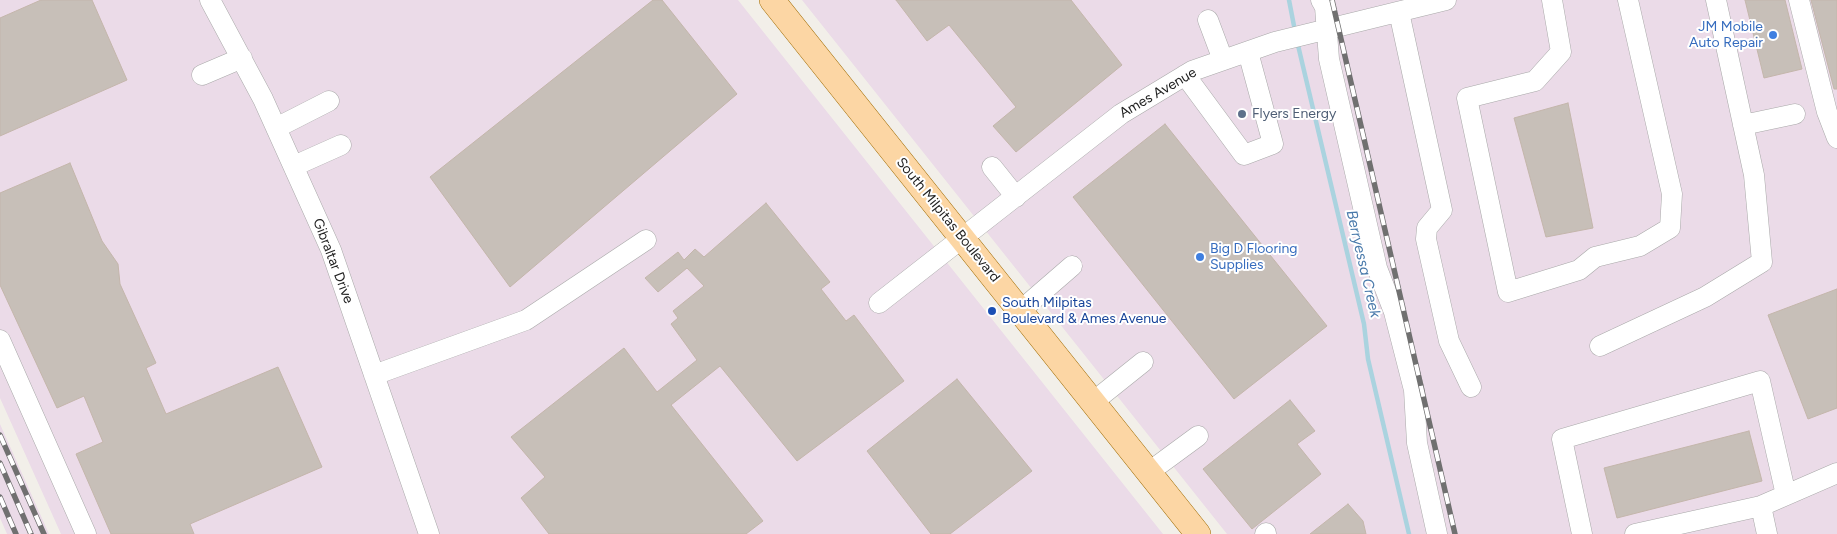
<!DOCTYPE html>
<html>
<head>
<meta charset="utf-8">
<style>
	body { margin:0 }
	canvas { display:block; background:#f2efe9 }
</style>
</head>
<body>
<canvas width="1837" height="534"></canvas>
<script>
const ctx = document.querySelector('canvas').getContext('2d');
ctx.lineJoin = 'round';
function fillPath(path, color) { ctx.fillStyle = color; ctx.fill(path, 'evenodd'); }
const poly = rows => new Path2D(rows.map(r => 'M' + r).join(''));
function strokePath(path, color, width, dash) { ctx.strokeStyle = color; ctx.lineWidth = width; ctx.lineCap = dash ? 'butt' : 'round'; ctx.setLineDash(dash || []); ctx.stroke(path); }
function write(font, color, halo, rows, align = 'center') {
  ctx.font = font + ' Figtree,sans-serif'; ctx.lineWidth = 4; ctx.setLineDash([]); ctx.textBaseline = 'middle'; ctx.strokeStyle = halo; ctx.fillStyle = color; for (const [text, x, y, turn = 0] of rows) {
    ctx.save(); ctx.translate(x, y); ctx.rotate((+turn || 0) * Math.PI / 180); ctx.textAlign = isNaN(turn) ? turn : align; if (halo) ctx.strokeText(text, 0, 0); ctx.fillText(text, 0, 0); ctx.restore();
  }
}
const industrial = poly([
	[0,0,738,0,1163,534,61,534,0,398],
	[802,0,1837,0,1837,534,1227,534],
	[0,424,49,534,7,534,0,518]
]);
const stream = poly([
	[1289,0,1295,31],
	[1297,41,1364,324,1368,359,1409,534]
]);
const building = poly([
	[41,0,92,0,127,80,0,136,0,18,41,0],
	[653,0,662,0,737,94,510,287,430,177,653,0],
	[896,0,1071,0,1122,65,1016,152,993,126,1016,107,949,25,927,41,896,0],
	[1745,0,1785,0,1802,69,1764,78,1745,0],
	[1811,0,1837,0,1837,89,1834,89,1811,0],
	[1568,103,1593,228,1546,237,1514,118,1568,103],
	[1165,124,1327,326,1234,399,1073,197,1165,124],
	[70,163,102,241,118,264,120,284,156,363,146,368,166,414,278,367,322,467,190,524,194,534,111,534,76,454,103,442,84,396,57,408,0,285,0,193,70,163],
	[766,203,830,282,821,289,846,321,854,315,904,381,797,461,720,366,671,405,763,521,746,534,549,534,521,498,545,477,511,437,624,348,657,392,697,360,671,324,678,318,673,311,704,286,687,268,658,292,645,278,678,252,684,260,695,249,704,257,766,203],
	[1837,289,1837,408,1808,419,1768,315,1837,289],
	[957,379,1032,471,950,534,931,534,867,451,957,379],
	[1290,400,1315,431,1297,444,1321,474,1252,529,1203,469,1290,400],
	[1749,431,1762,481,1617,518,1604,468,1749,431],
	[1348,504,1363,521,1366,534,1310,534,1348,504]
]);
const minor = poly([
	[210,0,263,99,331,250,429,534],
	[1321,0,1325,7,1329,59,1377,268,1394,312,1414,390,1417,443,1437,534],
	[1552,0,1561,52,1535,81,1467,98,1508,292,1579,270,1595,257,1640,246,1670,228,1672,194,1628,0],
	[1799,0,1827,112,1837,138],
	[1399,12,1442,210,1427,228,1426,239,1449,341,1471,387],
	[1208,20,1223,60],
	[202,75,242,58],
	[1185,75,1244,155,1273,144,1248,52],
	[1743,125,1795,114],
	[276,128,329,101],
	[294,166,341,145],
	[992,167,1016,197],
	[879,303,1121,114,1192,71,1275,42,1446,0],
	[1020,311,1072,266],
	[0,340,86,534],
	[1600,346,1705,297,1762,262,1754,175,1716,0],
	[374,375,526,320,646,240],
	[1093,402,1143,362],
	[1149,472,1198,436],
	[1265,534,1266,533],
	[1582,534,1562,439,1760,381,1786,495],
	[1635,534,1761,506],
	[1767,534,1761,506,1837,473]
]);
const major = poly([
	[772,0,1198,534]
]);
const rail = poly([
	[1332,0,1455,534],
	[0,435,44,534],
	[0,463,31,534],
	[0,497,16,534]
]);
const markers = [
	[1773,35,5,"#3f7fe0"],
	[1242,114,5,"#5c6f8a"],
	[1200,257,5,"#3f7fe0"],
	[992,311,5,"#1a4fb4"]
];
const shopNames = [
	["JM Mobile",1763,27],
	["Auto Repair",1763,43],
	["Big D Flooring",1210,249,"left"],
	["Supplies",1210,265,"left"]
];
const streetNames = [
	["Ames Avenue",1158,93,-30],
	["South Milpitas Boulevard",948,220,51],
	["Gibraltar Drive",333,261,69]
];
const serviceNames = [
	["Flyers Energy",1252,114]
];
const transitNames = [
	["South Milpitas",1002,303],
	["Boulevard & Ames Avenue",1002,319]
];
const waterNames = [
	["Berryessa Creek",1363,264,77]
];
fillPath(industrial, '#ebdbe8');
strokePath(stream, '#aad3df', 4.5);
fillPath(building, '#c7bfb8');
strokePath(building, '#c4b6ab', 1);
strokePath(minor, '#a9a9a9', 21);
strokePath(major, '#a06b00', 26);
strokePath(minor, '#fff', 20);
strokePath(major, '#fcd6a4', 25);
strokePath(rail, '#707070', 5.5);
strokePath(rail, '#fff', 4, [11]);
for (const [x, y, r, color] of markers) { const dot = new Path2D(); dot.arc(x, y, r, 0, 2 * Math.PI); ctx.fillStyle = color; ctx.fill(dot); strokePath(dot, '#fff', 2); }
write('14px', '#366cbe', '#fff', shopNames, 'right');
write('14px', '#222', '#fff', streetNames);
write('14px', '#4e5e75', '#fff', serviceNames, 'left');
write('14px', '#164399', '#fff', transitNames, 'left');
write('italic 15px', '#4a7aab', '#fff', waterNames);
</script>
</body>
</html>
